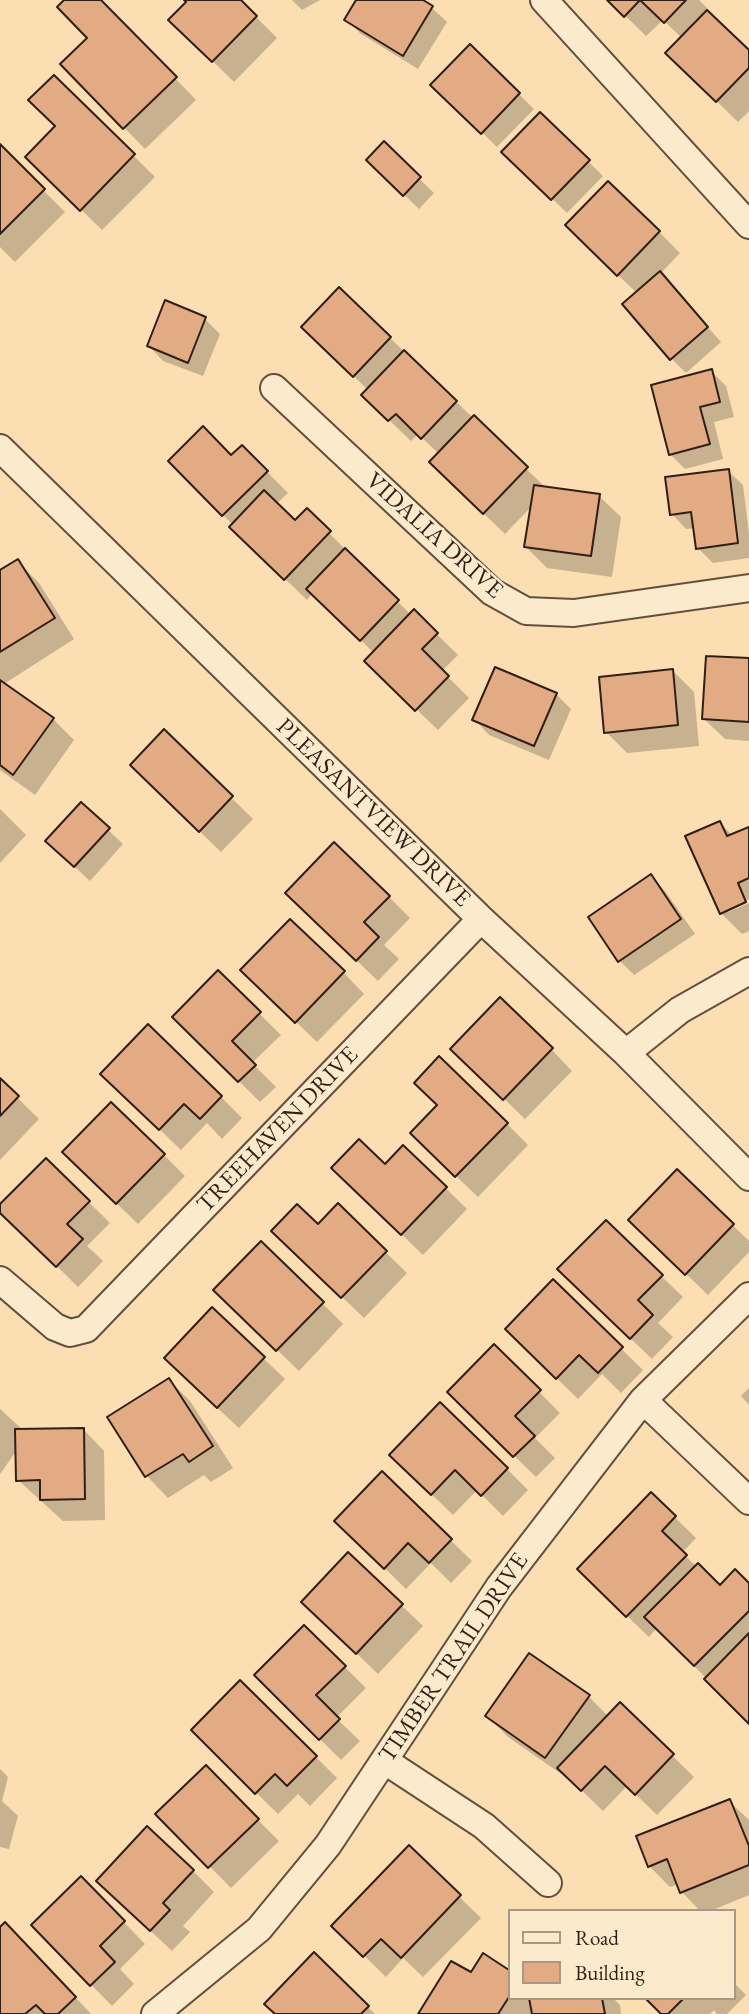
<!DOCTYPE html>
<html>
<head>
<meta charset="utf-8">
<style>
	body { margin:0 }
	#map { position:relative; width:749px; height:2014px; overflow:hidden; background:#fbdeb2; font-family:"EB Garamond",serif }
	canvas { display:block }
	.legend { position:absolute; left:508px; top:1909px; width:228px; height:91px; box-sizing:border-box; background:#fceacd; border:2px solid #ab9884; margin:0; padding:9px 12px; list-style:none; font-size:21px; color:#311e16 }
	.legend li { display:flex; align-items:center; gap:14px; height:35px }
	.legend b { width:35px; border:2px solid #ab9884 }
</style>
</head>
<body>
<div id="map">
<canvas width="749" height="2014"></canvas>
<ul class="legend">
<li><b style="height:9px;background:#fceacd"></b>Road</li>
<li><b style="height:19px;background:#e3ab83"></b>Building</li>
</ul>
</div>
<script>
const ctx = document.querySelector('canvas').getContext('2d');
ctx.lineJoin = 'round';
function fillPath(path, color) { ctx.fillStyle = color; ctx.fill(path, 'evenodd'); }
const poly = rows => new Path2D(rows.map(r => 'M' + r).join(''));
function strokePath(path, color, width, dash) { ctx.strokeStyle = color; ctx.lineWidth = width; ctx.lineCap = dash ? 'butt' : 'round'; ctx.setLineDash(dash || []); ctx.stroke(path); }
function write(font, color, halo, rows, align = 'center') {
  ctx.font = font + ' "EB Garamond",serif'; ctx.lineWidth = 5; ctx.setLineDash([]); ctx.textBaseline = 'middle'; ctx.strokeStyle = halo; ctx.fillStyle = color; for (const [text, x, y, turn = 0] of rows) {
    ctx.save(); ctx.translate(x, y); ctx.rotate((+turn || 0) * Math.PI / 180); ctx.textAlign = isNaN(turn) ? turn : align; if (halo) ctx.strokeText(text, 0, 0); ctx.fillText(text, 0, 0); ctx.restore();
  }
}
const shadow = poly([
	[67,0,100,0,196,100,145,149,62,64,89,38],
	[186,0,239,0,277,38,234,82,171,20,188,2],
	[292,0,320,0,302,10],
	[358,0,419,0,432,8,447,22,418,69,361,34,346,20],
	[609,0,699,0,714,15,712,17,749,53,749,111,738,122,689,74,682,38,663,20,646,36],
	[470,46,534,109,497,147,433,85],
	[54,77,155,177,102,230,28,157,57,127],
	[540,114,603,176,567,213,504,152],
	[384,144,434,193,419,209,368,160],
	[0,147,65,212,15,262,0,247],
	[659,232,680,253,660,274,721,342,686,373,671,358,637,293,588,247],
	[339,289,546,488,599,496,621,517,612,577,547,568,526,547,532,506,505,534,452,483,439,454,418,434,411,441,363,395,368,390,303,327],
	[166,303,205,319,220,334,203,376,163,361,149,346],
	[711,371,726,386,734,417,714,422,723,459,685,469,670,454],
	[242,447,288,493,276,504,295,523,307,511,411,615,414,612,458,655,442,671,469,698,438,730,388,682,374,653,313,593,307,600,253,548,233,525,170,461,231,457],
	[728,471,743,485,749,534,749,558,713,563,698,548,695,528,686,529,672,514],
	[17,561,39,583,74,639,4,684,53,719,74,740,35,795,0,770,0,572],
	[749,660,749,741,725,739,703,718],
	[672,670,694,692,699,746,627,753,606,732],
	[556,694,571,709,549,760,489,735,475,720],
	[164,732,253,819,221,852,153,786],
	[82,805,123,844,90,881,62,855],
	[0,809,26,835,0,863],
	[720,823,733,836,749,829,749,899,728,908,728,912,749,903,749,931,742,934,721,913],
	[651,876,665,891,695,934,634,975,620,961],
	[389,897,410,918,384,945,399,959,378,981,308,914],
	[343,972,364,994,317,1042,264,991],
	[218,973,281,1035,252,1063,276,1087,260,1102,175,1017],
	[551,1049,572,1071,525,1119,474,1070],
	[0,1081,39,1119,0,1160],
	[124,1095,221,1097,242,1118,222,1139,207,1123,181,1150],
	[439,1105,507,1124,528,1145,478,1197,433,1154],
	[403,1147,467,1209,423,1255,355,1189,385,1166],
	[164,1155,185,1176,138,1224,86,1174],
	[46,1160,110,1223,87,1246,103,1261,78,1287,0,1210,0,1207],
	[677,1171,749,1241,749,1252,708,1295,652,1241],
	[338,1206,407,1273,364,1318,295,1252],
	[661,1276,683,1297,658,1323,673,1337,652,1359,581,1291],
	[553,1282,643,1370,621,1393,602,1374,578,1399,528,1350],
	[322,1303,343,1324,299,1371,237,1311],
	[494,1347,560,1413,535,1438,555,1458,536,1477,449,1392],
	[263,1358,285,1379,239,1428,187,1380],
	[169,1380,190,1401,233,1468,211,1482,204,1475,168,1498,147,1476,109,1418],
	[749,1388,749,1405,741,1396],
	[0,1409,23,1430,83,1429,104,1451,105,1520,63,1521,18,1480,17,1450,0,1474],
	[391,1455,507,1469,528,1490,503,1516,477,1490,453,1515],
	[382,1474,472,1561,451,1583,431,1563,406,1589,358,1542],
	[651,1494,696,1538,682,1553,697,1567,720,1587,749,1585,749,1722,657,1628,649,1637,600,1590],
	[401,1605,423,1626,378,1674,325,1623],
	[304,1627,366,1688,336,1718,360,1741,341,1760,256,1675],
	[240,1682,337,1778,310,1806,298,1794,278,1814,193,1730],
	[588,1696,609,1717,620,1705,694,1777,657,1815,627,1786,603,1811,568,1777,567,1778,508,1737,487,1716],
	[0,1769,8,1777,2,1801,18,1816,9,1849,0,1847],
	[227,1789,279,1841,231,1888,158,1814],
	[729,1801,749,1820,749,1895,710,1911,700,1911,682,1892,679,1884,670,1887,649,1866],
	[409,1848,481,1918,423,1977,403,1958,386,1977,334,1926],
	[193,1871,214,1892,183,1926,190,1932,172,1951,120,1902],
	[81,1878,145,1944,120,1969,134,1984,112,2006,33,1925],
	[0,1929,27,1945,91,2014,1,2014],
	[314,1954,375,2014,277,2014],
	[483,1956,509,1972,509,1998,613,1998,620,2005,621,2014,420,2014,471,1975],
	[733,1982,746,1995,727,2014,717,2014,714,2010,710,2014,663,2014,647,1998,733,1998]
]);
const building = poly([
	[64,0,101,0,177,77,123,129,60,64,87,38,57,7,64,0],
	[184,0,241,0,257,16,212,62,168,20,186,2,184,0],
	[356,0,423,0,433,6,403,56,344,20,356,0],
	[607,0,640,0,624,17,607,0],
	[640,0,686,0,664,23,640,0],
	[707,10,749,50,749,68,716,102,665,53,707,10],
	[470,44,520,93,481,134,430,85,470,44],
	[54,75,135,154,80,211,25,157,55,126,28,100,54,75],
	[540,112,590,160,551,200,501,152,540,112],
	[384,141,421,177,403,196,366,160,384,141],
	[0,144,45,189,0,234,0,144],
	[608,181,660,231,617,276,565,225,608,181],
	[660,271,708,327,670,360,622,304,660,271],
	[339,287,391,337,353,377,301,327,339,287],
	[165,300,206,317,188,363,147,346,165,300],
	[404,350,457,401,421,439,396,414,388,421,361,395,404,350],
	[712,369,720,402,700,407,710,444,669,455,651,385,712,369],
	[474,415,528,467,483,514,429,462,474,415],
	[203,426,231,455,242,445,268,471,222,516,168,461,203,426],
	[729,469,738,543,696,549,691,512,670,515,665,477,729,469],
	[534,485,600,494,591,556,524,547,534,485],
	[264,490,295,520,307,508,331,531,284,580,229,527,264,490],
	[345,548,399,600,360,641,306,589,345,548],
	[18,559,55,618,0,652,0,570,18,559],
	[414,609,438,633,422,649,449,676,415,711,364,661,414,609],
	[706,656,749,658,749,722,702,719,706,656],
	[495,667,557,693,534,746,472,720,495,667],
	[673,669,678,725,604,733,599,677,673,669],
	[0,680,54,718,13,775,0,765,0,680],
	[164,729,233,796,199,832,130,765,164,729],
	[81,802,110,828,74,867,45,841,81,802],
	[720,821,727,836,749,827,749,878,738,883,746,902,720,914,685,836,720,821],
	[334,842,390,896,364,922,379,937,356,961,285,893,334,842],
	[651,874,681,919,618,962,588,917,651,874],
	[290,919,345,971,295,1023,240,970,290,919],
	[218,970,261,1012,232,1041,256,1065,238,1082,172,1017,218,970],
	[500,997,553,1048,503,1100,450,1049,500,997],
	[148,1024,222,1096,200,1119,184,1104,159,1130,100,1074,148,1024],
	[439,1056,508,1123,455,1177,410,1133,437,1105,414,1083,439,1056],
	[0,1078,19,1096,0,1116,0,1078],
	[111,1102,165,1154,116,1204,62,1152,111,1102],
	[359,1139,385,1164,403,1145,447,1187,401,1235,331,1168,359,1139],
	[46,1158,90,1201,67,1224,83,1239,56,1267,0,1213,0,1204,46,1158],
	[677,1169,734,1224,685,1275,628,1220,677,1169],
	[338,1203,387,1251,341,1298,271,1231,297,1204,318,1224,338,1203],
	[606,1220,663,1275,638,1300,653,1315,630,1339,557,1269,606,1220],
	[261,1241,324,1302,276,1351,213,1290,261,1241],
	[553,1279,623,1347,598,1373,579,1355,556,1379,505,1329,553,1279],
	[212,1307,265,1357,217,1408,164,1358,212,1307],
	[494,1344,541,1390,515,1416,535,1436,513,1457,447,1392,494,1344],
	[169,1378,213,1446,189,1462,183,1454,145,1477,107,1417,169,1378],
	[440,1402,508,1468,481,1496,455,1470,431,1495,389,1455,440,1402],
	[84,1428,85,1499,40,1500,40,1480,16,1481,15,1429,84,1428],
	[382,1471,452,1539,429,1563,408,1543,384,1569,334,1521,382,1471],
	[651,1492,676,1516,662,1531,687,1555,626,1617,577,1569,651,1492],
	[348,1552,403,1604,356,1654,301,1602,348,1552],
	[698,1563,720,1585,735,1569,749,1583,749,1611,694,1666,644,1617,698,1563],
	[304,1625,346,1666,316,1695,340,1719,319,1740,254,1675,304,1625],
	[749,1633,749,1724,704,1679,749,1633],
	[529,1653,590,1695,545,1758,485,1716,529,1653],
	[240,1680,317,1756,287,1786,275,1774,255,1794,191,1730,240,1680],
	[620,1702,674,1754,635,1795,605,1766,581,1791,557,1768,620,1702],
	[206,1765,259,1819,208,1868,155,1814,206,1765],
	[730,1799,749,1846,749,1865,680,1893,667,1859,648,1867,636,1836,730,1799],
	[147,1826,194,1870,163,1903,170,1910,150,1931,96,1881,147,1826],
	[409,1845,461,1895,401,1958,381,1939,363,1957,331,1926,409,1845],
	[81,1876,125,1921,100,1946,115,1962,90,1986,31,1925,81,1876],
	[5,1922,76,1997,58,2014,45,2014,36,2005,25,2014,0,2014,0,1927,5,1922],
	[314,1952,369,2006,361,2014,275,2014,264,2004,314,1952],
	[483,1953,509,1970,509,1997,498,2014,418,2014,451,1961,471,1972,483,1953],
	[529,1998,602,1998,605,2014,532,2014,529,1998],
	[645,1998,684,1998,668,2014,661,2014,645,1998]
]);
const street = poly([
	[544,0,749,225],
	[274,388,492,592,526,611,574,613,749,588],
	[0,448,481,919,626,1053,749,1177],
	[626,1053,680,1010,749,971],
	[0,1280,55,1327,70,1333,86,1329,481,919],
	[643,1400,749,1501],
	[385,1761,484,1826,548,1883],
	[155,2014,259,1929,328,1845,499,1587,643,1400,749,1296]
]);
const streetNames = [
	["VIDALIA DRIVE",434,536,42],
	["PLEASANTVIEW DRIVE",373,813,44],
	["TREEHAVEN DRIVE",278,1130,-46],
	["TIMBER TRAIL DRIVE",454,1658,-56]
];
fillPath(shadow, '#0003');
fillPath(building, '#e3ab83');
strokePath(building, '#311e16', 2);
strokePath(street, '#644e3d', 30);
strokePath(street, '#fceacd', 26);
write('24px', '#311e16', '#fceacd', streetNames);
</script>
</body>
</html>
